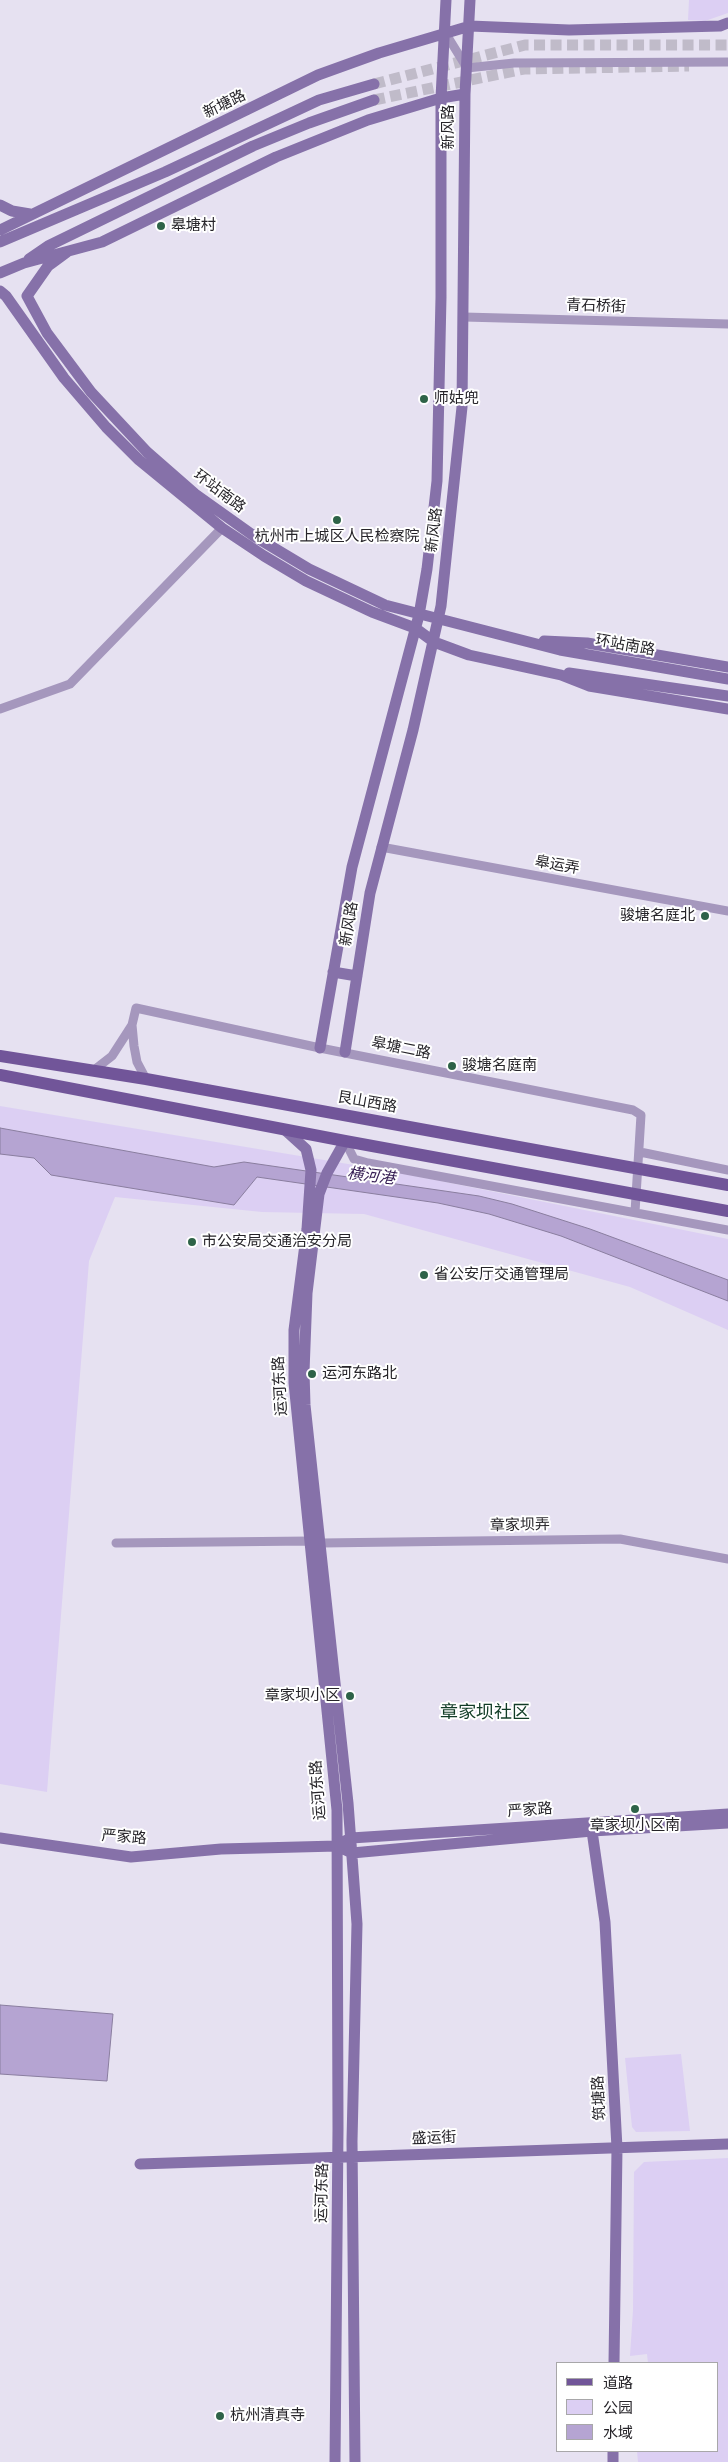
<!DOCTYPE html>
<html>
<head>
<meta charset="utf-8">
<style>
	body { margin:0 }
	#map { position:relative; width:728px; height:2462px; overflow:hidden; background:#e6e1f1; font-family:"Nunito Sans","Noto Sans SC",sans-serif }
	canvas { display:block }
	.legend { position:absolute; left:556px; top:2362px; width:162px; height:90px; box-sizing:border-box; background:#fff; border:1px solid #a8a7a9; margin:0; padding:6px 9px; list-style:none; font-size:15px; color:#262429 }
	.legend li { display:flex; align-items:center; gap:10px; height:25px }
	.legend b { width:25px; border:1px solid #a8a7a9 }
</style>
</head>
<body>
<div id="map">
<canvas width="728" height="2462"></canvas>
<ul class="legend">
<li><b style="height:6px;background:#715599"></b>道路</li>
<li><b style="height:14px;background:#dccff3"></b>公园</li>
<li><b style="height:14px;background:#b5a4d2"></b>水域</li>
</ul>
</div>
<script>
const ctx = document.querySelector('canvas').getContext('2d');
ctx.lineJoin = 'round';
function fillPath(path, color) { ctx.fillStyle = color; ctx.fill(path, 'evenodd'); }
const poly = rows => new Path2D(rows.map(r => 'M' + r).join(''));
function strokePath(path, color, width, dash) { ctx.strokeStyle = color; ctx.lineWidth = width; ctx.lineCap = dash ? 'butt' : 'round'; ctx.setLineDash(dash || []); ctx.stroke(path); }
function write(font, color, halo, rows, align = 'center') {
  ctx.font = font + ' "Nunito Sans","Noto Sans SC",sans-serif'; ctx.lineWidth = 4; ctx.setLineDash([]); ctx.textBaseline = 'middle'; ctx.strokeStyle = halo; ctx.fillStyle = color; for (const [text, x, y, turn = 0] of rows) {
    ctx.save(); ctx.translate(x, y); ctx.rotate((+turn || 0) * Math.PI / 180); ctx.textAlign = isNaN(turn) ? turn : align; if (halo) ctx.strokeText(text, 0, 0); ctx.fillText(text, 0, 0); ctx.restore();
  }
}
const green = poly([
	[689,0,728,0,728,13,705,21,688,20],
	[0,1106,396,1172,728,1239,728,1330,630,1287,364,1214,262,1212,115,1197,89,1261,47,1792,0,1784],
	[681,2054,690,2131,636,2132,632,2127,625,2058],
	[728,2158,728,2462,638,2462,637,2451,717,2451,717,2363,648,2363,647,2354,630,2356,633,2310,634,2172,644,2162]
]);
const water = poly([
	[0,1128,214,1167,244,1162,479,1196,512,1204,590,1229,728,1280,728,1301,561,1236,489,1214,438,1203,257,1177,234,1205,51,1175,34,1158,0,1154,0,1128],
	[0,2005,113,2014,107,2081,0,2074,0,2005]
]);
const secondaryTunnel = poly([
	[374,84,525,45,728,45],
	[374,100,524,69,689,66]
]);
const street = poly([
	[446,34,467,68,514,63,728,62],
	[464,317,728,324],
	[0,709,70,684,222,528],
	[381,847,728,911],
	[94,1070,112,1056,132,1025],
	[146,1079,137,1062,134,1046,132,1025,136,1008,320,1048,633,1110,641,1115,635,1212],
	[345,1141,354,1159,368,1163,728,1230],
	[640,1152,728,1170],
	[116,1543,310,1541,322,1543,620,1539,728,1559]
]);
const secondary = poly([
	[0,205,12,211,30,214],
	[0,230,318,75,379,53,470,26,569,30,720,26,728,23],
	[0,242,165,172,319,100,374,84],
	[67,252,48,266,27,296,47,333,91,392,147,452,195,494,254,536,309,569,385,605,560,650,728,679],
	[29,259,48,246,253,146,309,123,374,100],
	[0,273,24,263,102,242,276,157,368,120,441,98,465,94],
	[0,291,6,296,64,378,106,427,139,460,222,528,264,556,306,581,372,612,415,628,434,642,469,655,561,675,589,686,728,709],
	[544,641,587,643,728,667],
	[569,673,728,696],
	[333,972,357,976],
	[320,1048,352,867,419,615,427,569,437,481,441,297,441,98,446,0],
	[345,1052,370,893,413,730,441,606,462,407,465,94,470,0],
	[285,1130,306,1149,311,1170,307,1229,294,1330,294,1383,337,1810,338,2129,335,2462],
	[345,1141,327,1173,319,1194,307,1293,304,1372,305,1405,348,1803,357,1924,352,2141,355,2462],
	[592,1831,605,1922,617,2148,614,2363],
	[0,1838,131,1857,221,1849,337,1846,352,1853,592,1831,728,1823],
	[345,1841,351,1838,728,1814],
	[140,2164,728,2144],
	[613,2462,613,2451]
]);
const primary = poly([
	[0,1056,146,1079,728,1185],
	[0,1075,345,1141,728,1211]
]);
const markers = [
	[161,226,5,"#2e6348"],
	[424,399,5,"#2e6348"],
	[337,520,5,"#2e6348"],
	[705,916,5,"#2e6348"],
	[452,1066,5,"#2e6348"],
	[192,1242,5,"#2e6348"],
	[424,1275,5,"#2e6348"],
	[312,1374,5,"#2e6348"],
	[350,1696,5,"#2e6348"],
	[635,1809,5,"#2e6348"],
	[220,2416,5,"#2e6348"]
];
const streetNames = [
	["新塘路",225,105,-26],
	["新风路",449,127,-90],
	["青石桥街",596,307,2],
	["环站南路",219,492,37],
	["新风路",435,530,-83],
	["环站南路",625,646,10],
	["皋运弄",557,866,10],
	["新风路",350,924,-81],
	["皋塘二路",401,1049,11],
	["艮山西路",367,1103,10],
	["运河东路",281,1386,-93],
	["章家坝弄",520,1526,-1],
	["运河东路",319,1790,-94],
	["严家路",530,1811,-4],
	["严家路",124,1838,4],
	["筑塘路",600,2098,-93],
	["盛运街",434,2139,-2],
	["运河东路",323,2193,-89]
];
const poiNames = [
	["皋塘村",171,226],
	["师姑兜",434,399],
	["杭州市上城区人民检察院",337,537,"center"],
	["骏塘名庭北",695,916,"right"],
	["骏塘名庭南",462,1066],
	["市公安局交通治安分局",202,1242],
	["省公安厅交通管理局",434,1275],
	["运河东路北",322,1374],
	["章家坝小区",340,1696,"right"],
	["章家坝小区南",635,1826,"center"],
	["杭州清真寺",230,2416]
];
const waterNames = [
	["横河港",371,1177,7]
];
const quarterNames = [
	["章家坝社区",485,1714]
];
fillPath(green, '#dccff3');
fillPath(water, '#b5a4d2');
strokePath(water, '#8a7e9f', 1);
strokePath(secondaryTunnel, '#c0bbc9', 11, [11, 5.5]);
strokePath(street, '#a597bd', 9);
strokePath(secondary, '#8671a9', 11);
strokePath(primary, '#715599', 12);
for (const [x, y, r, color] of markers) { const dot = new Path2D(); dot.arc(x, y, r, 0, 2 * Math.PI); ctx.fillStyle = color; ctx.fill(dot); strokePath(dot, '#fff', 2); }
write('15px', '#262429', '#fff', streetNames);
write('15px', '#262429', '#fff', poiNames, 'left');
write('italic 16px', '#321950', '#fff', waterNames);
write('18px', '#113c27', '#fff', quarterNames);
</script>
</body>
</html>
